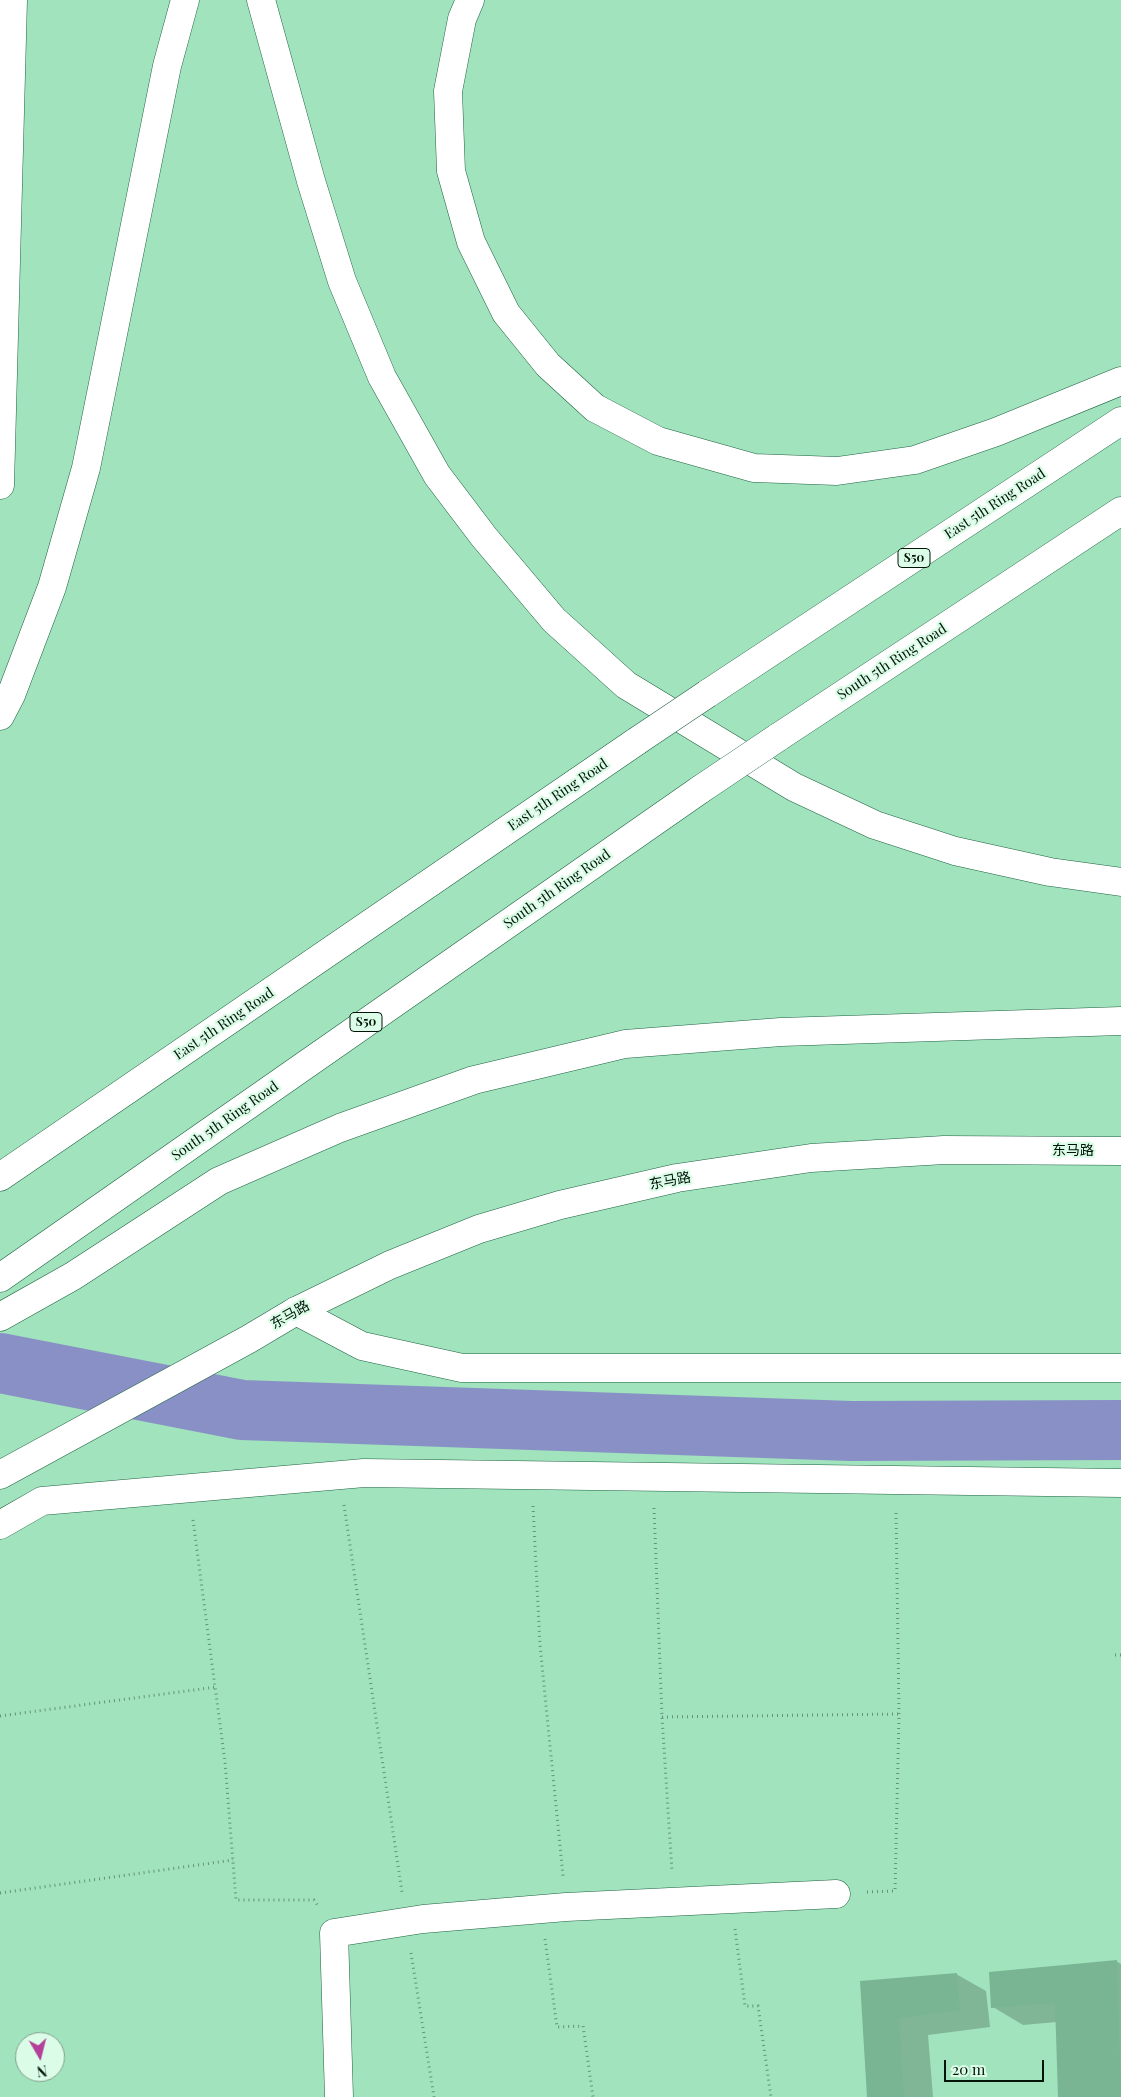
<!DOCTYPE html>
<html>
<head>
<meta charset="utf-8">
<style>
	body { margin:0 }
	#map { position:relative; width:1121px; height:2097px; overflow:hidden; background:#a0e3bc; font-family:"Playfair Display",serif }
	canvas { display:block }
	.north { position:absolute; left:15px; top:2032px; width:50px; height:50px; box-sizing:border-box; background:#dbfce7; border:1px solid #83a08e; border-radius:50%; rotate:172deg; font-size:14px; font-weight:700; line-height:20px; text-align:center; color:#001508 }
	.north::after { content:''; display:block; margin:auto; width:18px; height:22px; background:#b44099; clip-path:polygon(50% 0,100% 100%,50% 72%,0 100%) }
	.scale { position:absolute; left:944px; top:2060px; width:100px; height:22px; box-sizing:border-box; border:2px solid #001508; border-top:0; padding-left:6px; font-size:15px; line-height:18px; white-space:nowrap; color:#001508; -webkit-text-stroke:4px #dbfce7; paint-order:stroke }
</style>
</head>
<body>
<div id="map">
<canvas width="1121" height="2097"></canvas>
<div class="north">N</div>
<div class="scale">20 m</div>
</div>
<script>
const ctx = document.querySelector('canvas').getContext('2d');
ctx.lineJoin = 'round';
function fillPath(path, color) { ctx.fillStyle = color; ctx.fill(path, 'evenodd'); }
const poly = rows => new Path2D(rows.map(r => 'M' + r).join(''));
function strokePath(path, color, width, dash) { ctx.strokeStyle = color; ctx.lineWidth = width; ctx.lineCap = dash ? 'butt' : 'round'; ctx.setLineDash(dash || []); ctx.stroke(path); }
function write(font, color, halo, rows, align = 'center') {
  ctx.font = font + ' "Playfair Display","Noto Sans SC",serif'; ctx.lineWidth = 4.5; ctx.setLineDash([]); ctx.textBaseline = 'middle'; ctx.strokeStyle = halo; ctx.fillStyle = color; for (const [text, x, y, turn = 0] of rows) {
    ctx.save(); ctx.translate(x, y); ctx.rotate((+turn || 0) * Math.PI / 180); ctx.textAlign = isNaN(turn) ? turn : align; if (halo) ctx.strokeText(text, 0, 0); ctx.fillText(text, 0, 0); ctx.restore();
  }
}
const shadow = poly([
	[1116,1961,1121,1964,1121,2097,1060,2097,1057,2022,1023,2025,993,2007],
	[956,1974,986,1991,990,2027,928,2035,933,2097,869,2097,861,1983]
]);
const river = poly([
	[0,1363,242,1410,851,1431,1121,1430]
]);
const building = poly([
	[1117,1960,1121,2097,1058,2097,1055,2003,991,2008,989,1972],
	[957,1973,960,2010,899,2018,904,2097,867,2097,860,1981]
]);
const path = poly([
	[344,1505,402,1892],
	[533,1506,540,1645,563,1876],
	[654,1508,662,1717,672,1871],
	[193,1520,225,1762,236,1900,314,1900,318,1906],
	[1115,1655,1121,1655],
	[0,1716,216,1687],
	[662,1717,899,1714],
	[867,1892,895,1891,899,1714,896,1511],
	[0,1893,233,1860],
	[735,1929,745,2006,758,2006,771,2097],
	[545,1939,557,2027,583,2026,593,2097],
	[411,1953,434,2097]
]);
const street = poly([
	[296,1311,362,1346,462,1368,1121,1368],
	[0,1525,42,1501,364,1473,1121,1483],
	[339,2097,334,1933,423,1919,566,1907,836,1894]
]);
const secondary = poly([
	[0,1475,249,1339,296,1311,390,1265,479,1229,560,1205,677,1178,811,1158,944,1150,1121,1151]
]);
const highway = poly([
	[261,0,311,181,342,281,382,377,437,475,484,537,554,620,626,685,794,787,875,825,955,851,1050,872,1121,882],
	[470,0,462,19,448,91,451,171,471,242,506,313,548,365,595,408,658,441,754,468,837,471,915,460,996,432,1121,381],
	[0,485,13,0],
	[707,694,1121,421],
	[0,716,11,695,52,587,86,468,167,66,185,0],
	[777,738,1121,511],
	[0,1177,637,741],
	[0,1278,701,789],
	[0,1317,73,1276,219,1181,340,1128,474,1080,625,1044,781,1032,1121,1021]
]);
const highwayBridge = poly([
	[637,741,707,694],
	[701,789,777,738]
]);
const shields = [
	[914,558,32],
	[366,1022,32]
];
const shieldNames = [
	["S50",914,558],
	["S50",366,1022]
];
const streetNames = [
	["East 5th Ring Road",995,504,-33],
	["South 5th Ring Road",892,662,-33],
	["East 5th Ring Road",558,795,-34],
	["South 5th Ring Road",557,889,-35],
	["East 5th Ring Road",224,1024,-34],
	["South 5th Ring Road",225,1121,-35],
	["东马路",1073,1151],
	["东马路",670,1181,-11],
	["东马路",290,1315,-30]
];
fillPath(shadow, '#0003');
strokePath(river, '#8990c6', 60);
fillPath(building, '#79b592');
strokePath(street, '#1f6342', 29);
strokePath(secondary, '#1f6342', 29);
strokePath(highway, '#1f6342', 29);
strokePath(path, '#639577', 3, [1, 4]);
strokePath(street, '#fff', 28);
strokePath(secondary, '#fff', 28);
strokePath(highway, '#fff', 28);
strokePath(highwayBridge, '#1f6342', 29, []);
strokePath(highwayBridge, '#fff', 28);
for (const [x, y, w] of shields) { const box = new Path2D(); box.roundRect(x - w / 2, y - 9.5, w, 19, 4); ctx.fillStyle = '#dbfce7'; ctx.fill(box); strokePath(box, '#001508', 1); }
write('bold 12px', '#001508', null, shieldNames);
write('14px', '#001508', '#dbfce7', streetNames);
</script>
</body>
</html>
